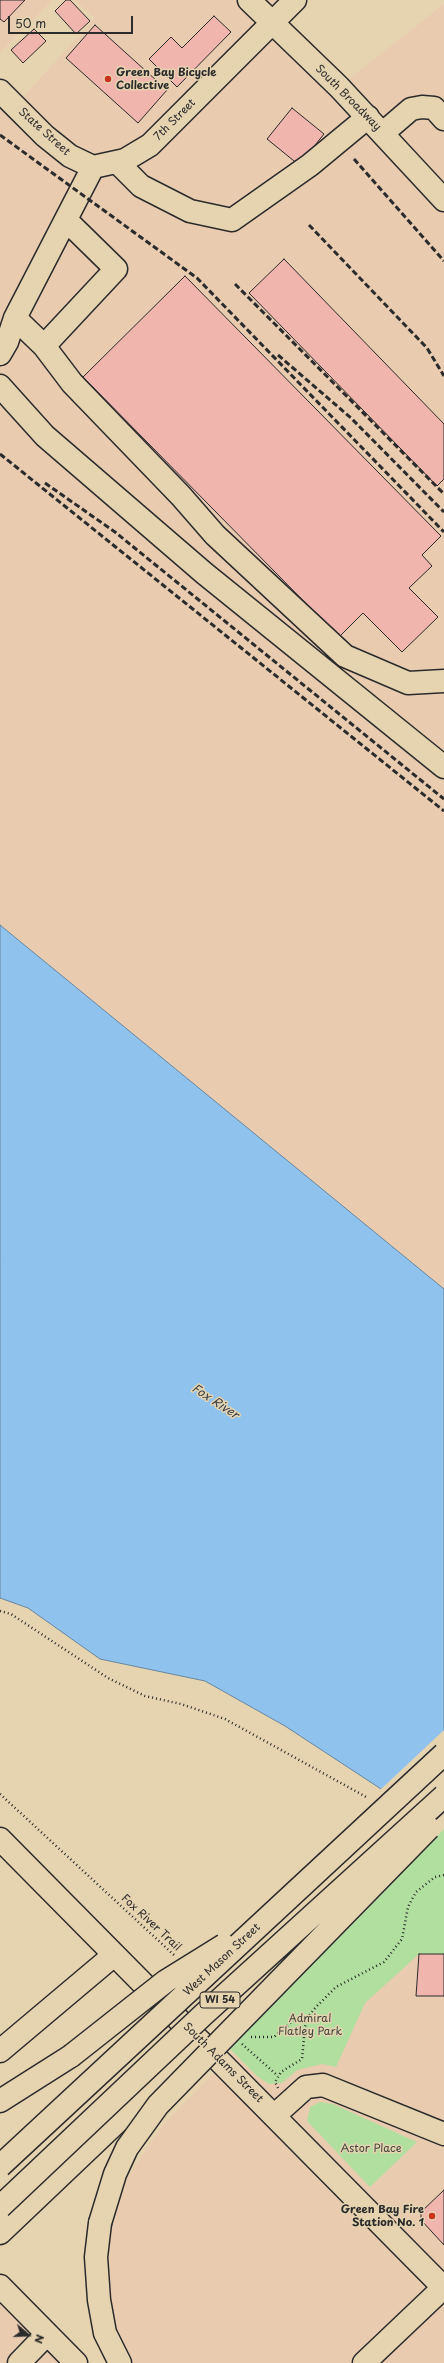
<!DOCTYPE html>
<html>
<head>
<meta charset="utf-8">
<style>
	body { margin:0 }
	#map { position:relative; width:444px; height:2363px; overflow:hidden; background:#e6d4b1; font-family:"Playpen Sans",sans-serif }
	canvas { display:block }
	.north { position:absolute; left:8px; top:2315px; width:40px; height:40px; -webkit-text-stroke:3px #e6d4b1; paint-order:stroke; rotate:109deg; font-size:11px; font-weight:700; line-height:16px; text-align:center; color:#2b2b2b }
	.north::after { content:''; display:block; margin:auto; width:14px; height:18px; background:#2b2b2b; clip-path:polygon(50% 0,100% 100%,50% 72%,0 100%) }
	.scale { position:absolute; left:8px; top:16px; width:125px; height:18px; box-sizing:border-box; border:2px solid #2b2b2b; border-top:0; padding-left:5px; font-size:12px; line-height:14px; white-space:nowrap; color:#2b2b2b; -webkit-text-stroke:3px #e6d4b1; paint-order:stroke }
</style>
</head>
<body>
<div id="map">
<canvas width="444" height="2363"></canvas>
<div class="north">N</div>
<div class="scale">50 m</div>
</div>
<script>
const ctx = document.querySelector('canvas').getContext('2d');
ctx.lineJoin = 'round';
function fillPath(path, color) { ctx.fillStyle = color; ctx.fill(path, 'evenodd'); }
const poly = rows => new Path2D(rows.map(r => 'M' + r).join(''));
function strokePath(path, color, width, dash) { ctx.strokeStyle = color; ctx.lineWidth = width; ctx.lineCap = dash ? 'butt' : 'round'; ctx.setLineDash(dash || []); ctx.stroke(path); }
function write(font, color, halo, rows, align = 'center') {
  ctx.font = font + ' "Playpen Sans",sans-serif'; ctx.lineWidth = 3; ctx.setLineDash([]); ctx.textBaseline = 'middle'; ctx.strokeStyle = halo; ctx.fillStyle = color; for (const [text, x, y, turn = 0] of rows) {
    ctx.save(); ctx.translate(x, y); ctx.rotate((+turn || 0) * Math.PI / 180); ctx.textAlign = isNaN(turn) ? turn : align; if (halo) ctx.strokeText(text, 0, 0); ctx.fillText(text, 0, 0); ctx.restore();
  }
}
const built = poly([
	[0,0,53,0,0,53],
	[74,0,295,0,272,23,339,87,444,4,444,1289,0,925,0,91,15,106,95,18],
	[444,1839,444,2363,121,2363,117,2359,100,2223,130,2173,161,2127],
	[0,2286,76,2363,0,2363]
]);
const green = poly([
	[444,1829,444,1954,419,1954,365,2003,336,2067,322,2064,297,2070,282,2083,269,2084,257,2076,230,2049],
	[320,2102,333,2104,417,2142,370,2187,307,2121,310,2107]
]);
const water = poly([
	[0,925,444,1289,444,1823,410,1808,285,1726,205,1681,100,1659,28,1608,0,1598,0,925]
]);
const pier = poly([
	[444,1730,444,1825,409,1809,380,1790]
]);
const building = poly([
	[0,0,25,0,4,22,0,19,0,0],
	[66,0,70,0,90,21,76,34,55,11,66,0],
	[214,16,231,32,177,87,149,59,171,37,182,48,214,16],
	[95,25,167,90,138,123,66,58,95,25],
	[34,29,46,41,23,63,11,50,34,29],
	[292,108,324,134,299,165,267,139,292,108],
	[284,259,444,424,444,479,437,486,249,293,284,259],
	[185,276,441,536,422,555,432,566,409,588,438,617,402,652,363,613,339,637,83,377,185,276],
	[419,1954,444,1954,444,1996,416,1996,419,1954],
	[444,2190,444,2245,421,2220,421,2212,444,2190]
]);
const path = poly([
	[0,1611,11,1614,108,1678,145,1696,181,1704,225,1719,368,1798],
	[0,1794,174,1955],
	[251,2037,274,2037,295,2019,308,2017],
	[242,2044,278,2076],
	[278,2088,275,2082,281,2072,302,2059,305,2027,308,2017,316,2007,336,1987,384,1962,402,1939,408,1907,416,1892,435,1877,444,1875]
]);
const minor = poly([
	[249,0,339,87,444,200],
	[0,91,45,136,70,156,93,167],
	[383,133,411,109,422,107,434,108,444,119],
	[117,162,141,186,190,211,232,220,310,165,368,117],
	[93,167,125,160,150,145,295,0],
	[66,220,116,269,44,346,72,383,181,496,215,535,345,656,408,683,444,681],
	[15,318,44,346],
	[0,354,7,342,15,318,93,167],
	[0,386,45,436,204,573,444,767],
	[0,1839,444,2288],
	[0,2051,114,1955],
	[275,2115,306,2087,323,2085,444,2134],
	[0,2233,201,2042],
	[0,2286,76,2363],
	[19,2363,47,2334],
	[364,2363,444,2287]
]);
const major = poly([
	[0,2101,71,2056],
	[100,2223,96,2257,99,2300,105,2333,120,2363]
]);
const rail = poly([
	[0,135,197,278,444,532],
	[354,159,444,261],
	[309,225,427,348,444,376],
	[235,284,444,494],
	[278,355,351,418,444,512],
	[0,454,444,811],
	[45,483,115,532,444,799]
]);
const majorBridge = poly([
	[71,2056,166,1981,224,1945],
	[0,2166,444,1754],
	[0,2207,203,2015,444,1796],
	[100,2223,115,2174,127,2148,158,2105,429,1828]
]);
const markers = [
	[108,79,4,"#c8321e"],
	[432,2216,4,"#c8321e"]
];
const shields = [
	[220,2000,40]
];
const shieldNames = [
	["WI 54",220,2000]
];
const poiNames = [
	["Green Bay Bicycle",116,73],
	["Collective",116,86],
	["Green Bay Fire",424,2210,"right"],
	["Station No. 1",424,2223,"right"]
];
const streetNames = [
	["South Broadway",348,98,45],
	["7th Street",175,120,-45],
	["State Street",44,132,42],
	["Fox River Trail",151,1923,43],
	["West Mason Street",222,1960,-43],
	["South Adams Street",223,2063,45]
];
const parkNames = [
	["Admiral",310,2019],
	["Flatley Park",310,2032],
	["Astor Place",371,2149]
];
const waterNames = [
	["Fox River",215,1402,33]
];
fillPath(built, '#e9cbb0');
fillPath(green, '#b1df9f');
fillPath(water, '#8fc2ec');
strokePath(water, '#67869f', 1);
fillPath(pier, '#e6d4b1');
fillPath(building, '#f0b5ad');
strokePath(building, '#2b2b2b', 1);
strokePath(minor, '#2b2b2b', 25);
strokePath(major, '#2b2b2b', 25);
strokePath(path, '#2b2b2b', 2.5, [1, 3]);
strokePath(minor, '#e6d4b1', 22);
strokePath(major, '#e6d4b1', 22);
strokePath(rail, '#2b2b2b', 3, [6, 3]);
strokePath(majorBridge, '#2b2b2b', 25, []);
strokePath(majorBridge, '#e6d4b1', 22);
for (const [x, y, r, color] of markers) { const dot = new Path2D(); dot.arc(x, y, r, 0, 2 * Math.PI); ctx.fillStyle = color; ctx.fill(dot); strokePath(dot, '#e6d4b1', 1.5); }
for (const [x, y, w] of shields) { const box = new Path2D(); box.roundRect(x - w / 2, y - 8, w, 16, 3); ctx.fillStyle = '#e6d4b1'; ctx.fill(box); strokePath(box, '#2b2b2b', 1); }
write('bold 10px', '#2b2b2b', null, shieldNames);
write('bold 11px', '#2b2b2b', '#e6d4b1', poiNames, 'left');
write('11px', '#2b2b2b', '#e6d4b1', streetNames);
write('11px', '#3f463c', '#e6d4b1', parkNames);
write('italic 12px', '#3a4248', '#e6d4b1', waterNames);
</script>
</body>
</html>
